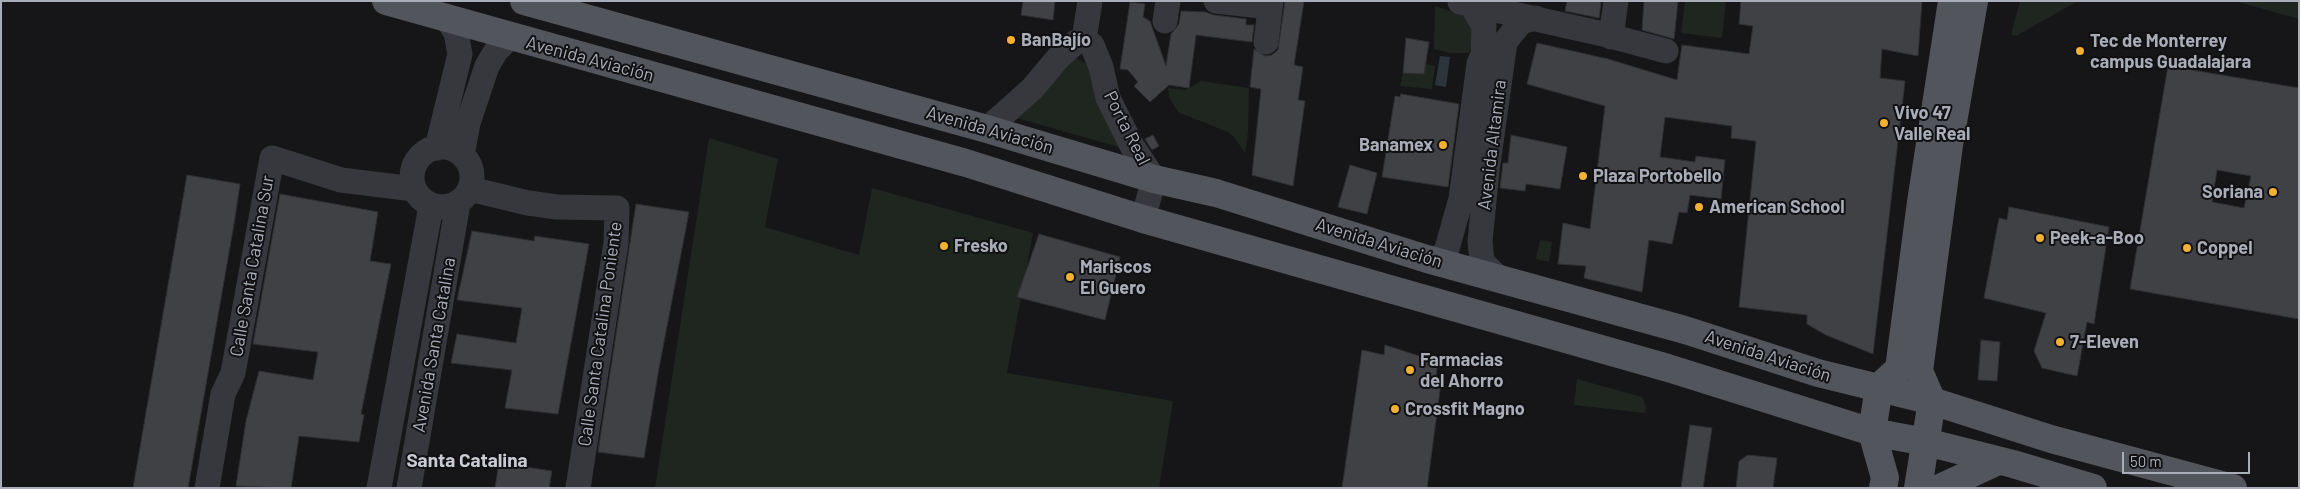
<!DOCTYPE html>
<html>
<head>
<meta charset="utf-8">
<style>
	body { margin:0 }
	#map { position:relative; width:2300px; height:489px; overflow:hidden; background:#161618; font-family:Barlow,sans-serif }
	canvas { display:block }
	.frame { position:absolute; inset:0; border:2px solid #a8adb8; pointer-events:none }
	.scale { position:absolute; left:2122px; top:452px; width:128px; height:22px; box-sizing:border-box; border:2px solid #a8adb8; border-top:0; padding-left:6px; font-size:15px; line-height:18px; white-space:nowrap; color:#a8adb8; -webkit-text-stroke:4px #111113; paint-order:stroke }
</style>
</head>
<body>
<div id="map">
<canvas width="2300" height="489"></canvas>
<div class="frame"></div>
<div class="scale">50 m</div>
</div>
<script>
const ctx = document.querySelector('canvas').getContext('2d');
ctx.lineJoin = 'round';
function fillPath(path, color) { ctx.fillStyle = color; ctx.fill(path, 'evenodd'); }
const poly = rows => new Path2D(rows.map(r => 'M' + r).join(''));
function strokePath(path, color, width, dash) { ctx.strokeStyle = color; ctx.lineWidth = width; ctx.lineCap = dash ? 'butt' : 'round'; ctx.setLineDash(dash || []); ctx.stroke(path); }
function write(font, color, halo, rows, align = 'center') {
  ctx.font = font + ' Barlow,sans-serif'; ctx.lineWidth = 4; ctx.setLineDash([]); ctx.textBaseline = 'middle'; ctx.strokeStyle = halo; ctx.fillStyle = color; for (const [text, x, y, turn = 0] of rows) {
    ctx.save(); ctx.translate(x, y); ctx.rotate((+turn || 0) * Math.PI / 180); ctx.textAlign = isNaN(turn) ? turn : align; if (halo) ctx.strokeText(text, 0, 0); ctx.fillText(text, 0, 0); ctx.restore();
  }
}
const green = poly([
	[1685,1,1726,1,1722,38,1681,33],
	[2020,1,2078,1,2016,36,2011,35],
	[2235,1,2299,1,2299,19,2270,11],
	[1435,6,1462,15,1471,25,1473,39,1469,53,1450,53,1434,49],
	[1077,59,1089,65,1122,148,1013,117,1064,62],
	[1426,64,1435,66,1432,89,1400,86,1403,73,1424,74],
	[1201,81,1249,88,1248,132,1245,153,1234,137,1228,132,1178,112,1169,97,1168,88,1186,90],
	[709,138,778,159,765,227,859,255,872,188,1033,233,1007,373,1173,401,1159,488,655,488],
	[1540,240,1552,242,1549,262,1536,259],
	[1577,379,1642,397,1646,407,1645,413,1574,405]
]);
const water = poly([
	[1440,56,1450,57,1446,87,1435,85]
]);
const building = poly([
	[1023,1,1055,1,1053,20,1021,15,1023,1],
	[1285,1,1304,1,1294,65,1303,67,1298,100,1305,101,1293,186,1252,175,1261,89,1250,87,1254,49,1265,56,1272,55,1278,50,1285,1],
	[1567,1,1601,1,1599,18,1565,11,1567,1],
	[1644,1,1678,1,1674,39,1642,30,1644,1],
	[1741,1,1922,1,1918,56,1882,49,1880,78,1905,81,1873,354,1826,335,1807,324,1807,315,1739,307,1756,141,1731,138,1732,126,1665,117,1660,157,1695,162,1696,156,1725,160,1721,199,1690,195,1687,213,1679,212,1672,244,1649,240,1642,292,1584,278,1586,266,1558,264,1563,223,1590,229,1605,106,1527,84,1537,43,1608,59,1677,80,1682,45,1749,54,1753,26,1739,24,1741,1],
	[1130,2,1145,4,1143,17,1150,21,1166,66,1171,34,1179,24,1181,11,1205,12,1214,15,1246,19,1246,25,1254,25,1252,42,1196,35,1189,88,1169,85,1150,102,1134,86,1138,82,1128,70,1120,69,1130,2],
	[1406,38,1429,42,1424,74,1403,73,1406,38],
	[2168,66,2299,88,2299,319,2130,289,2168,66],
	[2217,170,2251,176,2244,208,2212,202,2217,170],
	[1401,94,1459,104,1448,187,1382,177,1395,96,1400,97,1401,94],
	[1153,135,1159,146,1152,150,1145,139,1153,135],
	[1511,135,1567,147,1560,189,1526,184,1525,191,1500,188,1503,163,1508,163,1511,135],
	[1350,165,1377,173,1367,214,1338,207,1350,165],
	[187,175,240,184,235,218,188,488,133,488,187,175],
	[280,194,378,212,370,261,391,264,361,414,364,415,359,442,299,436,291,488,236,486,246,421,259,371,313,380,318,352,253,344,280,194],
	[636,204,689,212,659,368,644,458,598,452,636,204],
	[2009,207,2109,227,2094,324,2087,322,2077,376,2042,368,2034,351,2046,313,1984,298,1999,218,2007,220,2009,207],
	[472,231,534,241,535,236,589,244,558,414,505,408,512,370,451,363,457,334,516,343,522,308,457,300,472,231],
	[1039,234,1120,257,1105,320,1017,297,1039,234],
	[1981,340,2000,342,1997,381,1978,380,1981,340],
	[1385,345,1438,362,1435,382,1441,383,1427,488,1342,488,1362,350,1384,355,1385,345],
	[1690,425,1712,428,1703,488,1681,488,1690,425],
	[1748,455,1777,458,1773,488,1736,488,1739,461,1748,455],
	[499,463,552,471,549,488,495,488,499,463]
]);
const minor = poly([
	[1216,1,1270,7],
	[1460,2,1603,34,1666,51],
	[1165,21,1168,1],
	[1611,37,1616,1],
	[1084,39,1092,45,1101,67,1108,98,1132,146,1154,179,1143,219],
	[1084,39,1090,1],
	[1266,42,1271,1],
	[987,129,1032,89,1058,58,1076,42,1084,39],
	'412 177a30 30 0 1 1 60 0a30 30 0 1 1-60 0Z',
	[437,148,460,54,456,33,448,20],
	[462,155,468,123,487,66,496,51,510,37],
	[470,189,528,203,557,207,617,208,616,243,578,488],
	[1435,261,1446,252,1461,199,1479,64,1483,54,1484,26,1472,6],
	[1501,280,1482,262,1480,241,1487,171,1505,42,1521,22,1536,18],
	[207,488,223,394,233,373,272,158,341,180,414,189],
	[379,488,431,206],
	[409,488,458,203]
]);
const major = poly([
	[386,1,966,163,1143,219,1668,368,1872,432,1926,442,2013,464,2093,488],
	[524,1,987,129,1154,179,1216,193,1427,259,1685,330,1818,373,1932,401,2051,439,2233,488],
	[1883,488,1885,478,1872,432,1879,387,1899,369,1921,202,1952,1],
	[1918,488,1932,401,1919,371,1949,145,1974,1],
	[1940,488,1998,461]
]);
const markers = [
	[1011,40,5,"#f2b134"],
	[2080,51,5,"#f2b134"],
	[1884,123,5,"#f2b134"],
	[1443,145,5,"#f2b134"],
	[1583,176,5,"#f2b134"],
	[2273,192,5,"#f2b134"],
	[1699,207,5,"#f2b134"],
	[2040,238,5,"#f2b134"],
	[944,246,5,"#f2b134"],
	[2187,248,5,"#f2b134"],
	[1070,277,5,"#f2b134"],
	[2060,342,5,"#f2b134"],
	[1410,370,5,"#f2b134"],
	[1395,409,5,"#f2b134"]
];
const poiNames = [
	["BanBajío",1021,40],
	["Tec de Monterrey",2090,41],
	["campus Guadalajara",2090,62],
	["Vivo 47",1894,113],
	["Valle Real",1894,134],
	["Banamex",1433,145,"right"],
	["Plaza Portobello",1593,176],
	["Soriana",2263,192,"right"],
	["American School",1709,207],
	["Peek-a-Boo",2050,238],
	["Fresko",954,246],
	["Coppel",2197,248],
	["Mariscos",1080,267],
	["El Guero",1080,288],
	["7-Eleven",2070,342],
	["Farmacias",1420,360],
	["del Ahorro",1420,381],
	["Crossfit Magno",1405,409]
];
const streetNames = [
	["Avenida Aviación",590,59,15],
	["Porta Real",1127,128,63],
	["Avenida Aviación",990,130,16],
	["Avenida Altamira",1492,145,-83],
	["Avenida Aviación",1379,243,17],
	["Calle Santa Catalina Sur",252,266,-80],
	["Calle Santa Catalina Poniente",600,334,-82],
	["Avenida Santa Catalina",434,345,-80],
	["Avenida Aviación",1768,356,18]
];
const neighbourhoodNames = [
	["Santa Catalina",467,461]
];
fillPath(green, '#1e261f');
fillPath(water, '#2c353c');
fillPath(building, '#404145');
strokePath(building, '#303034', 1);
strokePath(minor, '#37383d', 25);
strokePath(major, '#53555c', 28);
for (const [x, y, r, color] of markers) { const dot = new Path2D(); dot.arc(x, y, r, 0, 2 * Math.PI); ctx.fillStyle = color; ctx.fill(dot); strokePath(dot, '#111113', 2); }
write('bold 18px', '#a8adb8', '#111113', poiNames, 'left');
write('18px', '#a8adb8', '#111113', streetNames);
write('bold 19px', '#c9ccd4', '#111113', neighbourhoodNames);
</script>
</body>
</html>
